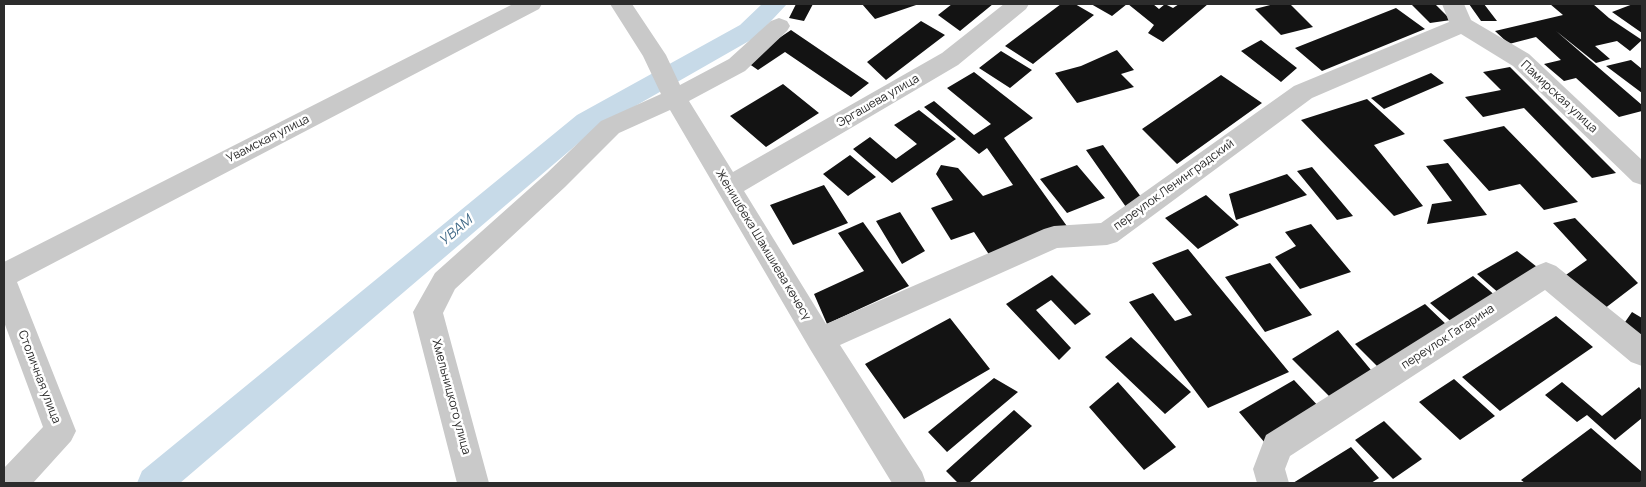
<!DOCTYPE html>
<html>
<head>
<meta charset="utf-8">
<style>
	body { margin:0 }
	#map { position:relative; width:1646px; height:487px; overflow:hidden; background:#fff; font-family:Manrope,sans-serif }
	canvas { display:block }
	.frame { position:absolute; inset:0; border:5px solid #2c2c2c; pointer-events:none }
</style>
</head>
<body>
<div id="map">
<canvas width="1646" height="487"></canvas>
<div class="frame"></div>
</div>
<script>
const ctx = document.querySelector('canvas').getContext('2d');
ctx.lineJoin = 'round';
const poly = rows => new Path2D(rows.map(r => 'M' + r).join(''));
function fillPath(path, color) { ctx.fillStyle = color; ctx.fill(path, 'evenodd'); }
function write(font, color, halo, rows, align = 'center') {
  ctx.font = font + ' Manrope,sans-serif'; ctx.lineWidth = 5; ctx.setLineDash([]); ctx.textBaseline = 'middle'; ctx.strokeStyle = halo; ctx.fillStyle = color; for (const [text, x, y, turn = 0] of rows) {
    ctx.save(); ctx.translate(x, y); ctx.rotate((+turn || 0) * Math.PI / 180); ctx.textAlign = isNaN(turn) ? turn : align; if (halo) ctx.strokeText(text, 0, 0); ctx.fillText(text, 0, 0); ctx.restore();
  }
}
const canal = poly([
	[762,4,787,4,756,37,595,129,180,483,137,483,142,471,577,115,740,25,762,4]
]);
const building = poly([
	[796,4,813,4,804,21,789,18],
	[862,4,919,4,875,19],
	[952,4,993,4,960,31,938,15],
	[1061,4,1075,4,1094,15,1033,64,1005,46],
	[1091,4,1127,4,1112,16],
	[1128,4,1153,4,1159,9,1165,4,1173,8,1179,4,1208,4,1163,42,1148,33,1154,25],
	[1274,4,1290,4,1313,27,1281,35,1255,9],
	[1411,4,1435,4,1451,20,1430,23],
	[1469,4,1484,4,1497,21,1481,21],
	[1550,4,1593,4,1609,18,1642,40,1630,51,1617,41,1595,46,1610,59,1596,63,1556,31,1642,105,1642,111,1619,117,1576,78,1564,81,1544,64,1561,60,1536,37,1509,44,1495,31,1563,15],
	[1633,4,1642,4,1642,33,1612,12],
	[1396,8,1425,29,1322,71,1295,48],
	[921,21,945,35,886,80,867,62],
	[791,30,869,83,851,97,785,52,758,70,745,61],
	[1261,40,1297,68,1281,82,1241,51],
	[1117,50,1134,70,1121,74,1134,87,1077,103,1055,73,1081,66],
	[1001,51,1032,70,1010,88,979,68],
	[1631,60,1642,69,1642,93,1606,66],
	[1510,67,1616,173,1592,178,1524,108,1483,117,1465,97,1501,90,1483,72],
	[974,72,1033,118,1004,138,1069,229,990,256,974,232,951,240,931,208,953,200,936,174,941,165,958,168,983,196,1013,185,987,148,979,154,924,107,934,101,974,135,991,124,947,88],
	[1431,73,1444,83,1384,109,1371,98],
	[1221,75,1262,103,1177,164,1142,129],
	[783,84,819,113,766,147,730,116],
	[1367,99,1405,134,1374,145,1423,206,1394,216,1301,120],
	[919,110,956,139,892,183,853,149,870,137,896,159,917,144,894,125],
	[1504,126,1578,202,1544,210,1520,184,1489,191,1443,140],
	[1103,145,1144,201,1126,207,1086,150],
	[850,155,876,177,848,196,823,174],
	[1448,163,1487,215,1427,224,1432,204,1452,201,1426,166],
	[1077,165,1105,198,1067,213,1040,179],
	[1312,167,1353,216,1337,220,1297,171],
	[1287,174,1307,195,1236,220,1229,194],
	[824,185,848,223,793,245,770,205],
	[1206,195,1239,225,1198,249,1165,218],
	[900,212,925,251,902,264,876,221],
	[1575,218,1638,283,1604,309,1563,277,1587,260,1553,223],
	[863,222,909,286,827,324,814,294,864,271,838,233],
	[1311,224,1351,272,1300,289,1275,257,1296,246,1285,232],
	[1188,249,1289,372,1208,408,1129,302,1153,293,1175,321,1192,315,1152,263],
	[1517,251,1542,271,1501,295,1477,274],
	[1270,263,1312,315,1265,332,1225,277],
	[1052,275,1091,314,1075,325,1051,300,1036,310,1071,348,1059,360,1006,304],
	[1473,276,1498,298,1455,325,1430,303],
	[1425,304,1450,328,1380,369,1355,344],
	[1632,312,1642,318,1642,341,1623,325],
	[1556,316,1593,347,1500,411,1462,377],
	[950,318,990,369,904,419,865,364],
	[1338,330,1371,370,1330,397,1292,359],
	[1131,337,1191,392,1165,414,1105,357],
	[994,378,1018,392,947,452,928,432],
	[1454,379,1495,416,1460,440,1419,402],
	[1294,380,1321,409,1265,443,1239,412],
	[1118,382,1176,447,1144,470,1089,407],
	[1562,382,1602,416,1639,387,1642,391,1642,418,1615,440,1587,415,1577,422,1545,395],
	[1014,410,1032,426,969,483,958,483,946,471],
	[1384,421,1422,459,1393,479,1355,440],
	[1591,428,1642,472,1642,481,1639,483,1525,483,1521,480],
	[1351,447,1379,478,1371,483,1293,483]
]);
const minor = poly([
	[513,4,542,4,539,9,17,282,76,431,71,441,33,483,4,483,4,468,43,427,4,322,4,262,513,4],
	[610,4,632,4,666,55,680,85,729,59,771,21,779,18,787,21,790,26,787,31,745,71,689,101,733,172,942,53,1004,4,1029,4,1026,9,958,65,744,191,826,324,1044,229,1054,226,1101,223,1294,86,1449,22,1442,4,1464,4,1471,20,1529,54,1642,160,1642,185,1633,182,1513,66,1461,34,1312,98,1117,242,1107,245,1057,248,840,345,922,472,926,483,892,483,810,349,670,110,619,133,565,187,455,289,443,313,489,483,457,483,413,312,435,273,547,173,601,121,661,94,643,56,610,4],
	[1546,262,1556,266,1642,335,1642,366,1631,362,1545,290,1290,456,1285,469,1289,483,1257,483,1253,469,1266,435,1536,266,1546,262]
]);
const streetNames = [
	["Памирская улица",1559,97,43],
	["Эргашева улица",878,101,-30],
	["Увамская улица",268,139,-27],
	["переулок Ленинградский",1174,185,-36],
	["Женишбека Шамшиева көчөсү",763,245,59],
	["переулок Гагарина",1448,337,-33],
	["Столичная улица",39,377,69],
	["Хмельницкого улица",451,397,75]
];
const waterNames = [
	["УВАМ",456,231,-40]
];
fillPath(canal, '#c7dae8');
fillPath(building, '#131313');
fillPath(minor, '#c9c9c9');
write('12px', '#2c2c2c', '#fff', streetNames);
write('italic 14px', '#406987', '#fff', waterNames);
</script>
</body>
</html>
